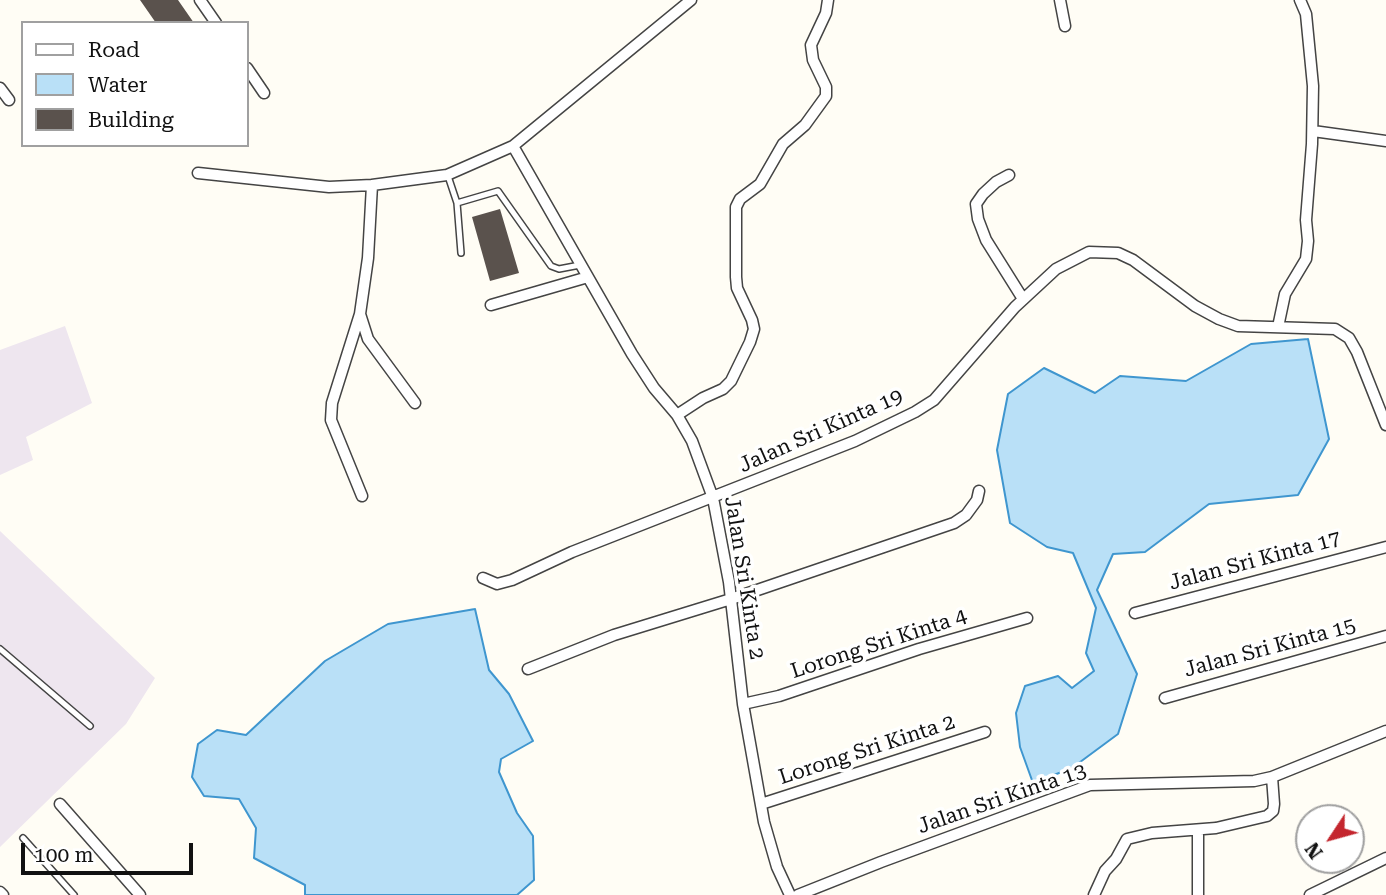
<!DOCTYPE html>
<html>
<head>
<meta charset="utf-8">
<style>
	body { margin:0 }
	#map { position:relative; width:1386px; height:895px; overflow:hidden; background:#fffdf5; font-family:"Roboto Serif",serif }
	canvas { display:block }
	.legend { position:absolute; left:21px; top:21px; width:228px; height:126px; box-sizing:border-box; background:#fff; border:2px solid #a0a0a0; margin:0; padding:9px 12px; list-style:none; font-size:21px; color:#111 }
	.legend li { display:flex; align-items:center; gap:14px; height:35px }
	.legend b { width:35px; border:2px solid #a0a0a0 }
	.north { position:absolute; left:1295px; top:804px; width:70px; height:70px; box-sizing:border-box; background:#fff; border:2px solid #a0a0a0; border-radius:50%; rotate:234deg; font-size:19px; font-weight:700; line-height:28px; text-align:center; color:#111 }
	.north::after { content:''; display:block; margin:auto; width:24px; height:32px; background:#c4262e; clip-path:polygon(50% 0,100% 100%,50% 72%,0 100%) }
	.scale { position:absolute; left:21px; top:843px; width:172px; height:32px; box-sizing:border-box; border:4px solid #111; border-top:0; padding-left:9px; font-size:21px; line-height:24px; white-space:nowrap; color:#111; -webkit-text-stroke:5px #fff; paint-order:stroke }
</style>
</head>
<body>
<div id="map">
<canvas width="1386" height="895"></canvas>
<ul class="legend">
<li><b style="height:9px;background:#fff"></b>Road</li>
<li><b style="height:19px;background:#b9e0f7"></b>Water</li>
<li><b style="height:19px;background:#5a524d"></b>Building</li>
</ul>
<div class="north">N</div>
<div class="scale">100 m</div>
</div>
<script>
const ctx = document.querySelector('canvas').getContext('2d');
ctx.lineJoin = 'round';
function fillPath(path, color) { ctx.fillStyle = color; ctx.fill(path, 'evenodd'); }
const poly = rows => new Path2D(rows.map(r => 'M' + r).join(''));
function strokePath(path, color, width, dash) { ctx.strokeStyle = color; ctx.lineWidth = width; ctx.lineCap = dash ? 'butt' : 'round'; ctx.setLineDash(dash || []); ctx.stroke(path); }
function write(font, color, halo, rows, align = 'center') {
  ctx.font = font + ' "Roboto Serif",serif'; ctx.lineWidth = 7; ctx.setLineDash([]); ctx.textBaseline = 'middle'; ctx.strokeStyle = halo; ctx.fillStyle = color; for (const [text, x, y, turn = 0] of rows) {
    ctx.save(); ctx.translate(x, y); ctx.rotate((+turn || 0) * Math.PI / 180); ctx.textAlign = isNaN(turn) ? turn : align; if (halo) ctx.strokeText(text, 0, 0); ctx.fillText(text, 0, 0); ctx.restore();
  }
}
const industrial = poly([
	[65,326,92,403,26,437,33,460,0,475,0,350],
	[0,531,155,678,126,724,0,847]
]);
const water = poly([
	[1308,339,1329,439,1298,495,1209,504,1145,552,1113,554,1097,590,1137,674,1118,734,1072,768,1033,783,1020,747,1016,713,1025,686,1058,676,1072,688,1094,671,1086,653,1096,608,1073,553,1047,547,1010,523,997,450,1008,394,1044,368,1095,393,1120,376,1186,381,1251,344,1308,339],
	[475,609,489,670,509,694,533,741,501,759,499,772,517,813,533,836,534,880,517,895,305,895,305,885,254,858,256,828,239,799,204,796,192,777,198,744,217,730,246,735,325,661,388,624,475,609]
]);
const building = poly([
	[140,0,178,0,194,23,156,23],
	[500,209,519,273,490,281,472,217]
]);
const lane = poly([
	[448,176,457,203],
	[461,253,457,203,498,191,551,266,559,269,580,265],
	[0,649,90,726],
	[23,838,74,895]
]);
const street = poly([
	[200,0,216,23],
	[1060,0,1065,26],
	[247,68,264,93],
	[0,88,9,100],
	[1313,131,1386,141],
	[513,146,632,354,654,388,677,415,692,441,713,498,729,582,743,704,764,822,777,867,790,895],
	[198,173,329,187,372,185],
	[1009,175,996,182,983,194,976,204,978,219,986,240,1023,299],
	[491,305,588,277],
	[360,314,332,403,331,420,362,496],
	[1278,327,1285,294,1306,259,1308,241,1306,220,1312,144,1313,86,1306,14,1300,0],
	[415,403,368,339,360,314,368,258,372,185,447,175,513,146,691,0],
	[677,415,703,398,723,389,731,381,750,342,754,329,752,320,737,288,736,277,736,207,740,199,760,184,783,144,805,125,826,96,826,87,813,60,811,45,826,13,828,0],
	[483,578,497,584,512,580,572,552,855,441,915,412,934,400,1015,307,1056,269,1089,252,1118,253,1133,260,1195,306,1219,319,1238,326,1335,329,1349,338,1357,352,1386,425],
	[1135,613,1386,547],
	[528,669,614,635,731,599,954,523,966,515,977,500,979,491],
	[1165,698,1386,636],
	[743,704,779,696,919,649,1027,618],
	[60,804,140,895],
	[761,804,985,732],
	[0,892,3,895],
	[798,895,881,862,1090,785,1254,781,1272,777,1386,731],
	[1094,895,1105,871,1116,859,1127,839,1152,833,1216,828,1267,816,1273,811,1274,804,1272,777],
	[1198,895,1198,830],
	[1310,895,1386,858]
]);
const streetNames = [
	["Jalan Sri Kinta 19",821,431,-24],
	["Jalan Sri Kinta 17",1255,561,-15],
	["Jalan Sri Kinta 2",744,578,81],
	["Lorong Sri Kinta 4",879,644,-18],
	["Jalan Sri Kinta 15",1270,648,-15],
	["Lorong Sri Kinta 2",867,750,-18],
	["Jalan Sri Kinta 13",1002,799,-19]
];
fillPath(industrial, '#eee6ef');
fillPath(water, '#b9e0f7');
strokePath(water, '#3f96cf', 2);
fillPath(building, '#5a524d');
strokePath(lane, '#444', 8);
strokePath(street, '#444', 13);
strokePath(lane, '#fff', 5);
strokePath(street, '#fff', 10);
write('21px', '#111', '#fff', streetNames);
</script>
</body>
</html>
